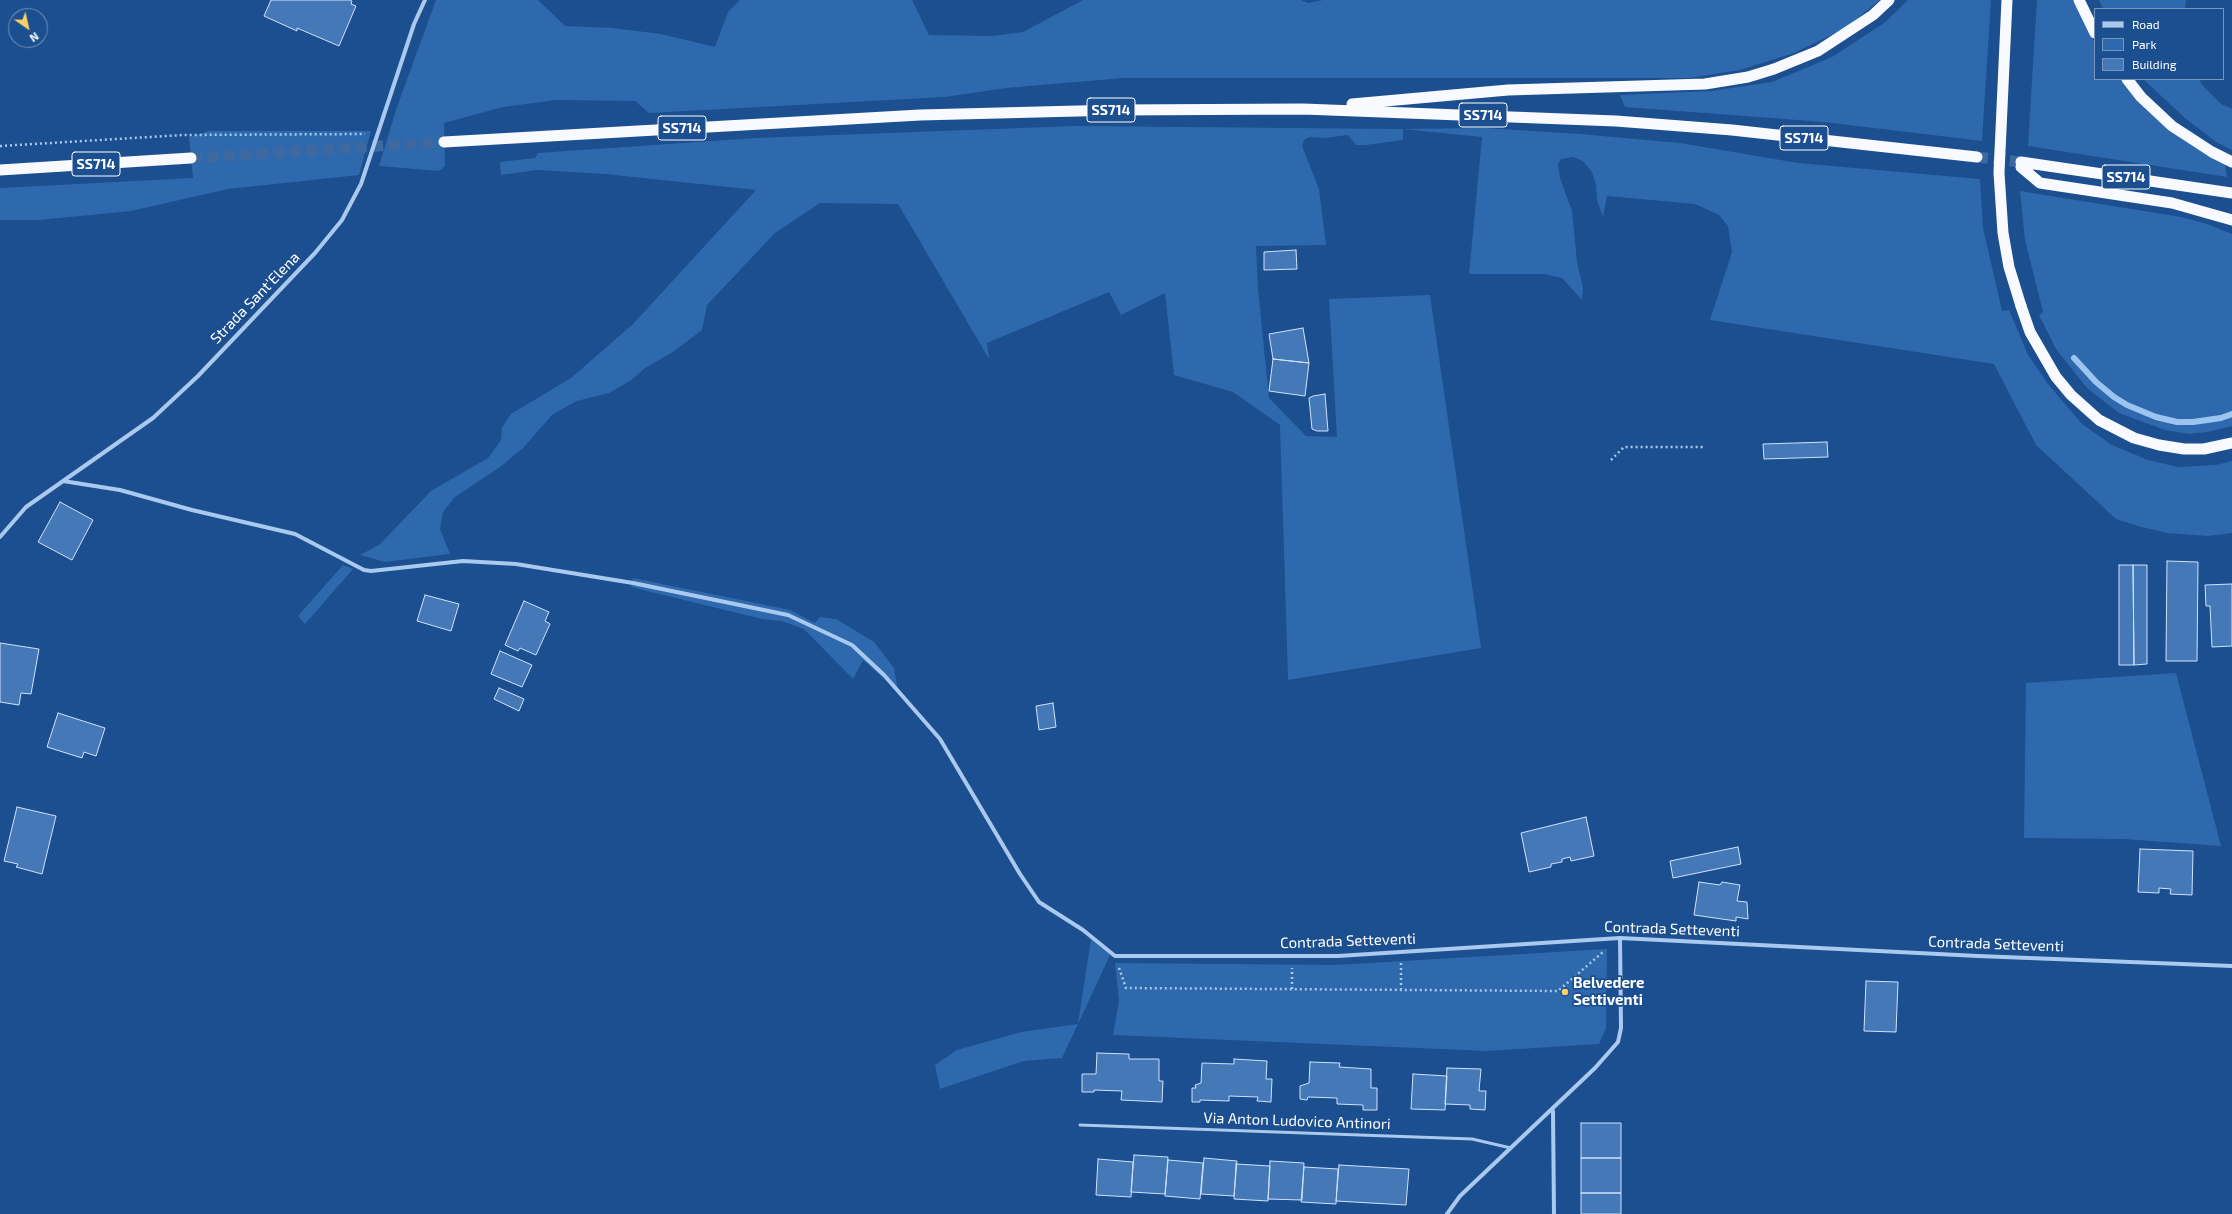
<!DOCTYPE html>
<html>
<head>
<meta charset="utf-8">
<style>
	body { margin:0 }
	#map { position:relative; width:2232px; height:1214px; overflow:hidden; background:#1b4f8f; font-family:"Exo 2",sans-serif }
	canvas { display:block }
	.legend { position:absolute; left:2094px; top:8px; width:130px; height:72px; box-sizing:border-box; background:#1b4f8f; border:1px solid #7695bc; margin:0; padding:5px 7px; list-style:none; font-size:12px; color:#fff }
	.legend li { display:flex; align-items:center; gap:8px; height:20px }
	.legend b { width:20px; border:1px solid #7695bc }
	.north { position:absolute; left:8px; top:8px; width:40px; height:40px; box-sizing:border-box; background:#1b4f8f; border:1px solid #7695bc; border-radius:50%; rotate:146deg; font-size:11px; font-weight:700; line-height:16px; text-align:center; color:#fff }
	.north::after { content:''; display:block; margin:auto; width:14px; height:18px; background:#ffd166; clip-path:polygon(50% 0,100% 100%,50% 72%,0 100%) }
</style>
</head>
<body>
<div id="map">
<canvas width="2232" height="1214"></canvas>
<ul class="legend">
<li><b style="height:5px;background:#a9c9ee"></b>Road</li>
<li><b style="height:11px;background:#2e69ad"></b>Park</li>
<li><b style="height:11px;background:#4478b7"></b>Building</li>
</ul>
<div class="north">N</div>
</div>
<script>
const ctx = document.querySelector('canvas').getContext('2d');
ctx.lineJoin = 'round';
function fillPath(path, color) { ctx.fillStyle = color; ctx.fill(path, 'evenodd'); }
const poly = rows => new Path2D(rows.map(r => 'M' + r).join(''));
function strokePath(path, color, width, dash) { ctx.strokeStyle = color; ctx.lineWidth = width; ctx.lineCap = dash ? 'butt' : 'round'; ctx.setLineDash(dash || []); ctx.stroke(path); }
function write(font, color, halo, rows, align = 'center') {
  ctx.font = font + ' "Exo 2",sans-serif'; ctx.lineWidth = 3.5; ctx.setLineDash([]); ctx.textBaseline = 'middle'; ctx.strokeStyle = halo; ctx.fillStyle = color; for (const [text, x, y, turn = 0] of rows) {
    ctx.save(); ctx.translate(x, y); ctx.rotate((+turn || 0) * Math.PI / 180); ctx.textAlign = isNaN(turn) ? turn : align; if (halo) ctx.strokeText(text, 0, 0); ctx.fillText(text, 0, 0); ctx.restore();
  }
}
const green = poly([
	[436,0,538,0,565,26,612,28,661,34,715,47,728,12,740,0,912,0,929,35,992,36,1023,32,1083,0,1301,0,1308,3,1323,0,1880,0,1844,29,1794,53,1740,70,1689,78,1123,78,1006,88,945,97,649,113,635,101,556,100,503,107,444,123,445,166,439,171,379,166,397,107],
	[1908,0,1991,0,1982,141,1824,122,1625,107,1620,95,1712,91,1772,82,1832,57,1884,23],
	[2037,0,2074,0,2095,44,2095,79,2122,79,2149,111,2189,143,2225,165,2227,177,2028,146],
	[2099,0,2186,0,2185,9,2103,9],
	[2143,79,2199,79,2202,85,2221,104,2232,109,2232,150,2216,142,2185,118],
	[1074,126,1402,129,1485,128,1580,134,1680,143,1798,163,1980,179,1983,228,2002,311,2009,310,2028,355,2048,384,2082,424,2112,445,2148,460,2178,467,2216,465,2232,461,2232,533,2208,536,2167,533,2138,526,2116,519,2036,445,1994,364,1710,320,1732,252,1728,226,1719,215,1695,204,1607,196,1603,217,1597,200,1596,185,1592,172,1583,161,1573,157,1561,159,1558,164,1560,178,1572,211,1577,262,1583,287,1582,300,1562,278,1544,274,1469,274,1482,137,1403,129,1403,140,1366,145,1356,145,1348,135,1325,138,1309,137,1304,140,1302,146,1319,189,1326,245,1256,246,1258,289,1269,398,1306,436,1337,437,1329,299,1430,295,1481,648,1288,680,1280,425,1233,392,1174,375,1165,293,1121,315,1109,292,987,343,989,359,898,204,820,203,775,233,707,305,702,330,673,352,645,368,630,381,609,393,577,401,553,414,523,448,500,467,455,497,443,512,440,529,450,554,385,562,360,555,379,545,431,491,488,458,501,440,502,427,511,414,571,378,633,324,756,190,605,174,537,170,501,175,500,162,535,158,538,153,756,138],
	[209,131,371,131,359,175,228,189,131,211,39,220,0,220,0,188,193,178,189,137],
	[2020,191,2181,217,2207,224,2232,234,2232,426,2207,432,2189,434,2165,430,2119,413,2087,388,2056,349,2039,315,2043,312,2025,240],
	[343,565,353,569,305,624,298,616],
	[633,578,790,610,815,623,820,617,836,619,874,642,894,668,898,691,863,660,853,679,804,629,782,621,762,619,631,587],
	[2176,673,2221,846,2124,839,2024,838,2026,683],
	[1091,939,1110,955,1078,1024,1062,1058,1024,1061,940,1089,935,1065,957,1050,1021,1032,1078,1024],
	[1607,949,1606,1028,1599,1044,1487,1051,1113,1035,1119,1001,1115,963,1335,965]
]);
const stream = poly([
	[2074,358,2096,382,2114,397,2127,405,2156,417,2177,422,2193,422,2221,418,2232,414]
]);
const building = poly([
	[271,0,350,0,352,1,351,4,356,6,339,46,297,28,297,31,264,16,271,0],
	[1296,250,1297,269,1264,270,1264,252,1296,250],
	[1303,328,1309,363,1273,359,1269,334,1303,328],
	[1273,359,1309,363,1305,396,1269,391,1273,359],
	[1325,394,1328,431,1317,431,1312,429,1309,398,1313,396,1325,394],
	[1827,442,1828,457,1764,459,1763,444,1827,442],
	[60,502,93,520,72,560,38,542,60,502],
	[2167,561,2198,562,2197,661,2166,661,2167,561],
	[2119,565,2133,565,2134,665,2119,665,2119,565],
	[2133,565,2147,565,2147,664,2134,665,2133,565],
	[2232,584,2232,646,2212,647,2210,606,2206,606,2205,585,2232,584],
	[425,595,459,604,451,631,417,621,425,595],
	[524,601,549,612,545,621,550,624,536,655,520,648,518,651,505,645,524,601],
	[0,643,39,649,31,694,21,693,19,705,0,702,0,643],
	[500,651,532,665,522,687,491,674,500,651],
	[499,688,524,699,519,711,494,699,499,688],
	[1053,703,1056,727,1039,730,1036,706,1053,703],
	[58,713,105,728,96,756,84,752,82,758,47,747,58,713],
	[17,807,56,816,42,874,16,867,18,864,4,861,17,807],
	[1586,817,1594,856,1571,861,1570,857,1562,859,1562,862,1551,864,1551,867,1529,872,1521,833,1586,817],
	[1738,847,1741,864,1673,878,1670,861,1738,847],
	[2140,849,2193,851,2192,895,2170,894,2171,889,2159,888,2159,893,2138,892,2140,849],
	[1699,882,1720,885,1722,882,1740,885,1737,901,1747,902,1748,919,1736,917,1736,921,1694,915,1699,882],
	[1866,981,1898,982,1896,1032,1864,1031,1866,981],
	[1097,1053,1129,1054,1129,1059,1159,1059,1159,1081,1163,1081,1162,1102,1121,1100,1122,1091,1094,1090,1094,1092,1082,1092,1082,1074,1096,1074,1097,1053],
	[1234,1059,1267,1061,1266,1079,1272,1079,1271,1102,1257,1101,1258,1097,1229,1096,1229,1101,1200,1100,1200,1102,1192,1102,1192,1088,1196,1088,1195,1085,1201,1083,1202,1063,1234,1064,1234,1059],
	[1310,1062,1340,1063,1339,1067,1371,1069,1371,1088,1377,1088,1377,1110,1363,1110,1363,1105,1337,1104,1337,1098,1308,1097,1307,1100,1300,1099,1300,1086,1309,1083,1310,1062],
	[1447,1068,1481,1069,1479,1091,1486,1091,1485,1110,1470,1109,1470,1105,1445,1104,1447,1068],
	[1413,1074,1447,1076,1445,1110,1411,1109,1413,1074],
	[1581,1123,1621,1123,1621,1158,1581,1158,1581,1123],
	[1134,1155,1168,1157,1165,1194,1131,1192,1134,1155],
	[1204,1158,1237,1161,1234,1196,1201,1194,1204,1158],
	[1581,1158,1621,1158,1621,1193,1581,1193,1581,1158],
	[1098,1159,1133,1162,1131,1197,1096,1195,1098,1159],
	[1168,1160,1203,1163,1200,1199,1165,1196,1168,1160],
	[1270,1161,1304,1163,1302,1200,1268,1199,1270,1161],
	[1236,1164,1270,1166,1268,1201,1234,1199,1236,1164],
	[1339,1165,1409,1169,1406,1205,1336,1201,1339,1165],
	[1304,1167,1338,1169,1336,1204,1301,1202,1304,1167],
	[1581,1193,1621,1193,1621,1214,1581,1214,1581,1193]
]);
const trunkTunnel = poly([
	[1977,157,2021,162],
	[191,158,444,142]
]);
const path = poly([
	[0,146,183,135,365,134],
	[1611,460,1624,447,1704,447],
	[1401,963,1401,989],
	[1119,968,1126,988,1558,991,1603,952],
	[1292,989,1292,968]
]);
const service = poly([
	[1080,1125,1472,1139,1511,1148]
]);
const minor = poly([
	[63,481,120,490,192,510,295,534,364,570,371,571,463,561,516,564,633,583,788,615,852,645,884,675,940,739,1020,874,1039,902,1083,930,1115,956,1338,956,1620,938,1978,956,2232,966],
	[0,537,26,507,153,418,198,376,315,253,342,220,361,184,414,24,425,0],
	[1553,1111,1554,1214],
	[1447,1214,1460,1196,1595,1068,1618,1042,1621,1028,1620,938]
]);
const trunk = poly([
	[2079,0,2095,33],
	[2127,79,2141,97,2172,126,2212,152,2232,162],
	[1352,104,1508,90,1705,84,1748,77,1774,69,1818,51,1873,15,1889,0],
	[444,142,920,115,1117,110,1303,109,1616,121,1732,130,1977,157],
	[2021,162,2232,193],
	[2021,167,2040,183,2172,203,2232,220],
	[0,170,191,158],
	[2021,306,2030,332,2056,377,2071,395,2099,420,2134,438,2159,445,2184,449,2204,449,2232,443]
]);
const trunkBridge = poly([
	[2007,0,1999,173,2003,233,2009,267,2021,306]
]);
const markers = [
	[1565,992,4,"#ffd166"]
];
const shields = [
	[1111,110,48],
	[1483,115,48],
	[682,128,48],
	[1804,138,48],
	[96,164,48],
	[2126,177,48]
];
const shieldNames = [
	["SS714",1111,110],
	["SS714",1483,115],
	["SS714",682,128],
	["SS714",1804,138],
	["SS714",96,164],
	["SS714",2126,177]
];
const streetNames = [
	["Strada Sant'Elena",255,298,-46],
	["Contrada Setteventi",1672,929,2],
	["Contrada Setteventi",1348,941,-2],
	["Contrada Setteventi",1996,944,2],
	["Via Anton Ludovico Antinori",1297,1121,2]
];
const poiNames = [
	["Belvedere",1573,983],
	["Settiventi",1573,1000]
];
fillPath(green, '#2e69ad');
strokePath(stream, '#9cc4f0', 6);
fillPath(building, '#4478b7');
strokePath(building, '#cfe3fa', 1);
strokePath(trunkTunnel, '#3d69a0', 11, [11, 5.5]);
strokePath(path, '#a9c9ee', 2.5, [2, 3]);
strokePath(service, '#a9c9ee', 3);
strokePath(minor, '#a9c9ee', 4);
strokePath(trunk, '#f8faff', 11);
strokePath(trunkBridge, '#f8faff', 11);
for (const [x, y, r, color] of markers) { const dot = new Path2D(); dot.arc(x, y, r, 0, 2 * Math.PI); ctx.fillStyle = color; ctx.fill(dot); strokePath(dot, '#1b4f8f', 1.5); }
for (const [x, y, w] of shields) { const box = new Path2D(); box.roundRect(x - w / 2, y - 12, w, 24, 3); ctx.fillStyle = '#1b4f8f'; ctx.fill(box); strokePath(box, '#fff', 1); }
write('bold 14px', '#fff', null, shieldNames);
write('15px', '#fff', '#1b4f8f', streetNames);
write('bold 15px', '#fff', '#1b4f8f', poiNames, 'left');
</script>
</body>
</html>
